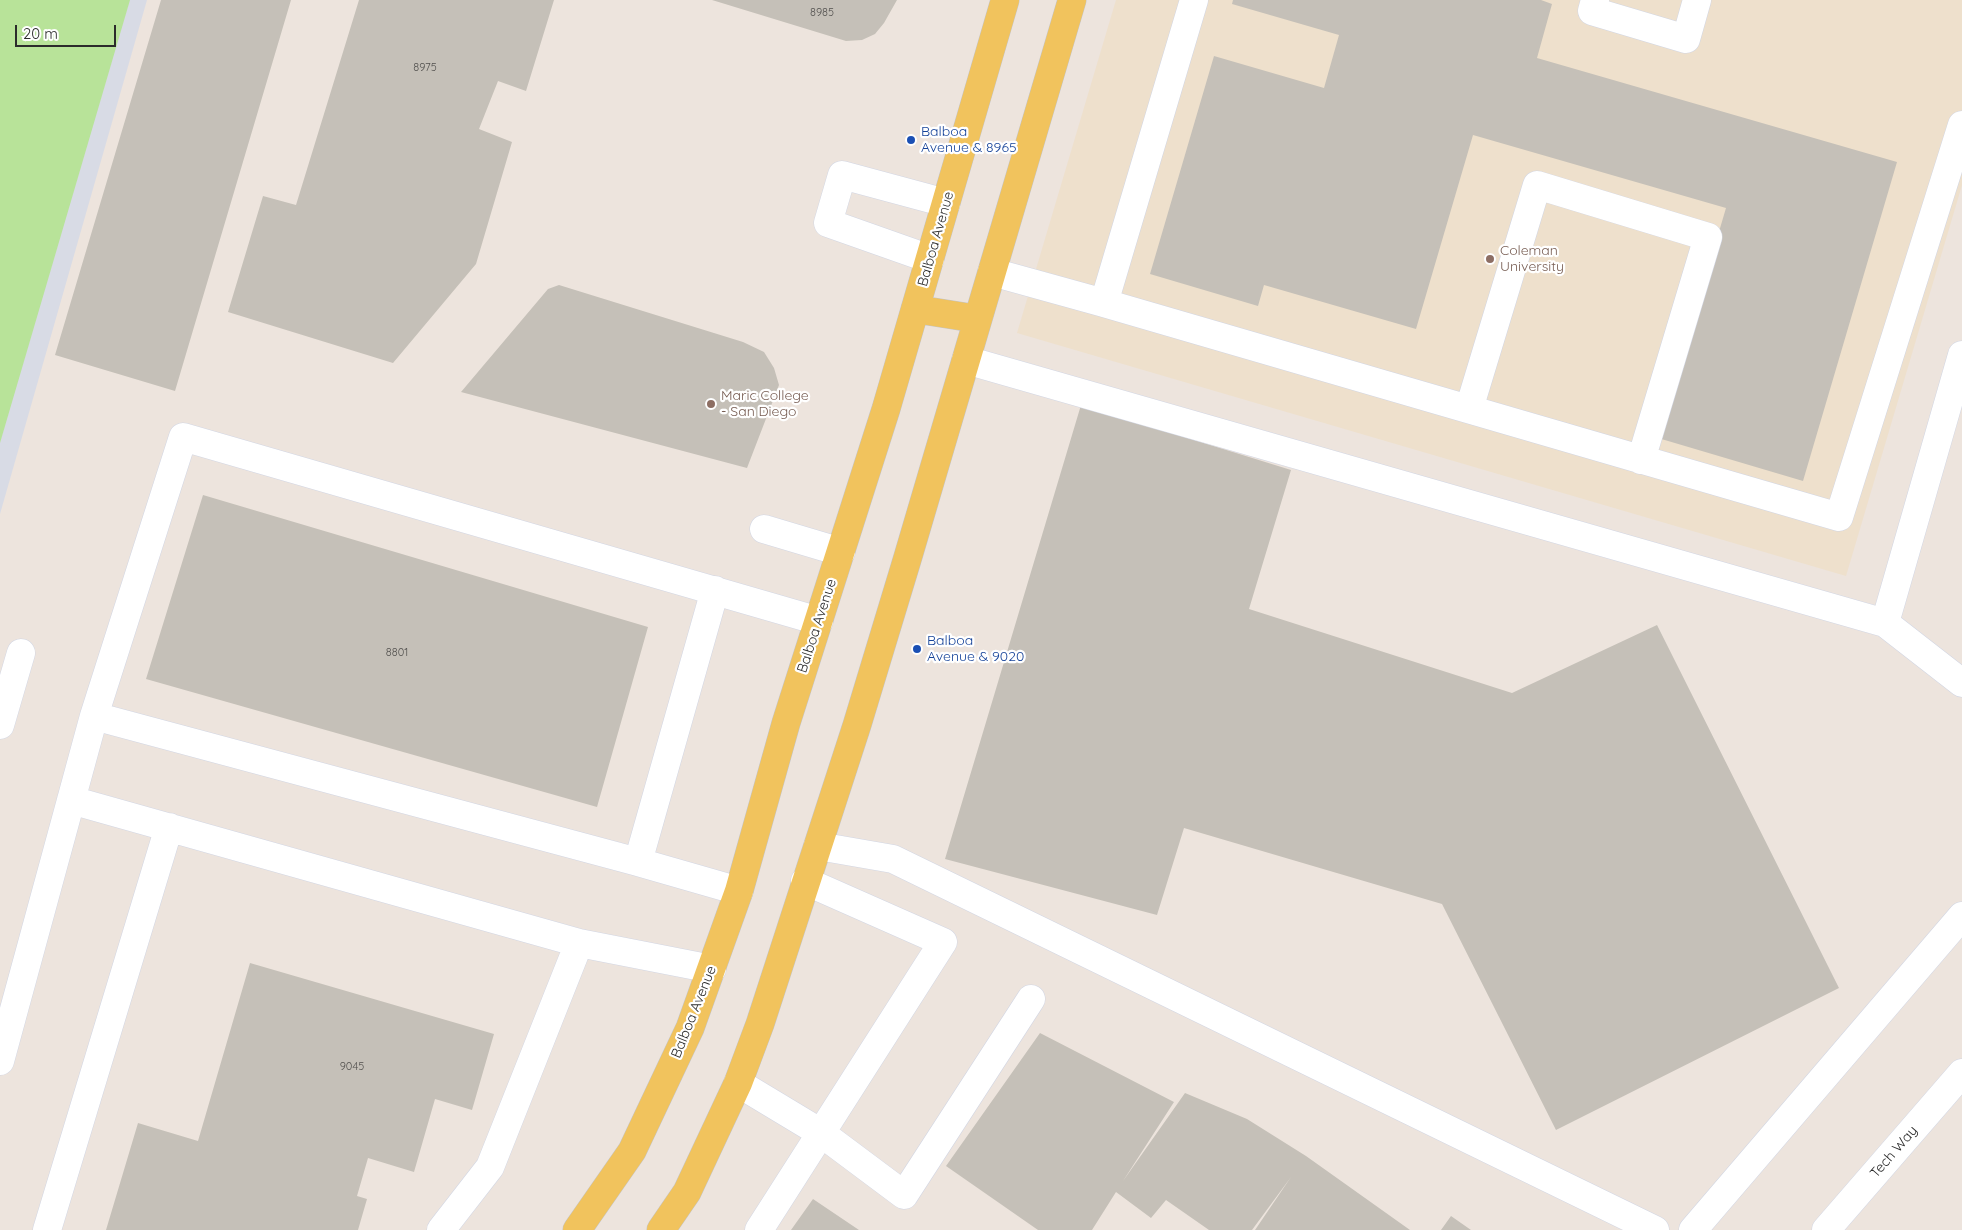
<!DOCTYPE html>
<html>
<head>
<meta charset="utf-8">
<style>
	body { margin:0 }
	#map { position:relative; width:1962px; height:1230px; overflow:hidden; background:#ede4dd; font-family:Quicksand,sans-serif }
	canvas { display:block }
	.scale { position:absolute; left:15px; top:25px; width:101px; height:22px; box-sizing:border-box; border:2px solid #2b2b2b; border-top:0; padding-left:6px; font-size:15px; line-height:18px; white-space:nowrap; color:#2b2b2b; -webkit-text-stroke:4px #fff; paint-order:stroke }
</style>
</head>
<body>
<div id="map">
<canvas width="1962" height="1230"></canvas>
<div class="scale">20 m</div>
</div>
<script>
const ctx = document.querySelector('canvas').getContext('2d');
ctx.lineJoin = 'round';
function fillPath(path, color) { ctx.fillStyle = color; ctx.fill(path, 'evenodd'); }
const poly = rows => new Path2D(rows.map(r => 'M' + r).join(''));
function strokePath(path, color, width, dash) { ctx.strokeStyle = color; ctx.lineWidth = width; ctx.lineCap = dash ? 'butt' : 'round'; ctx.setLineDash(dash || []); ctx.stroke(path); }
function write(font, color, halo, rows, align = 'center') {
  ctx.font = font + ' Quicksand,sans-serif'; ctx.lineWidth = 4.5; ctx.setLineDash([]); ctx.textBaseline = 'middle'; ctx.strokeStyle = halo; ctx.fillStyle = color; for (const [text, x, y, turn = 0] of rows) {
    ctx.save(); ctx.translate(x, y); ctx.rotate((+turn || 0) * Math.PI / 180); ctx.textAlign = isNaN(turn) ? turn : align; if (halo) ctx.strokeText(text, 0, 0); ctx.fillText(text, 0, 0); ctx.restore();
  }
}
const education = poly([
	[1116,0,1962,0,1962,185,1846,576,1017,333]
]);
const airport = poly([
	[0,0,147,0,0,514]
]);
const green = poly([
	[0,0,130,0,0,443]
]);
const building = poly([
	[161,0,291,0,175,391,55,355],
	[359,0,554,0,526,91,498,81,479,129,512,142,476,264,393,363,228,312,263,196,296,205],
	[712,0,897,0,884,23,875,34,862,40,846,41],
	[1233,0,1541,0,1552,4,1537,58,1897,162,1803,481,1658,438,1726,208,1473,135,1416,329,1264,285,1258,306,1150,274,1214,56,1324,88,1339,35,1232,4],
	[559,285,743,342,764,352,774,368,779,385,747,468,461,392,548,289],
	[1081,405,1291,470,1249,609,1512,693,1657,625,1839,988,1556,1130,1442,904,1184,828,1157,915,945,859],
	[203,495,648,627,597,807,146,679],
	[250,963,494,1034,472,1110,435,1099,414,1172,368,1158,357,1196,367,1199,358,1230,106,1230,138,1123,198,1141],
	[1040,1033,1174,1102,1123,1181,1185,1093,1247,1119,1306,1156,1410,1230,1255,1230,1291,1177,1252,1230,1209,1230,1166,1200,1151,1218,1116,1192,1092,1230,1038,1230,946,1166],
	[813,1199,859,1230,791,1230],
	[1451,1216,1471,1230,1441,1230]
]);
const minor = poly([
	[1194,0,1104,303,1839,517,1962,125],
	[1595,0,1592,11,1686,39,1697,0],
	[930,259,828,223,842,175,946,203],
	[992,272,1104,303],
	[966,360,1885,623,1962,683],
	[1469,409,1537,185,1708,237,1641,460],
	[764,529,841,552],
	[1885,623,1962,355],
	[94,716,183,437,819,621],
	[0,725,21,653],
	[71,800,579,943,490,1167,441,1230],
	[818,846,893,859,1655,1230],
	[638,862,739,891],
	[579,943,712,969],
	[0,1061,94,716,638,862,715,590],
	[738,1083,821,1133,904,1195,1031,999],
	[47,1230,169,827],
	[759,1230,943,942,805,881],
	[1693,1230,1962,916],
	[1826,1230,1962,1073]
]);
const major = poly([
	[915,309,978,319],
	[577,1230,632,1151,690,1028,739,891,786,723,886,409,1005,0],
	[661,1230,687,1192,738,1083,760,1024,857,725,907,560,1072,0]
]);
const markers = [
	[911,140,5,"#1a4fb4"],
	[1490,259,5,"#8d6e63"],
	[711,404,5,"#8d6e63"],
	[917,649,5,"#1a4fb4"]
];
const numberNames = [
	["8985",822,13],
	["8975",425,68],
	["8801",397,653],
	["9045",352,1067]
];
const transitNames = [
	["Balboa",921,132],
	["Avenue & 8965",921,148],
	["Balboa",927,641],
	["Avenue & 9020",927,657]
];
const streetNames = [
	["Balboa Avenue",936,239,-74],
	["Balboa Avenue",817,626,-72],
	["Balboa Avenue",694,1012,-68],
	["Tech Way",1894,1152,-49]
];
const educationNames = [
	["Coleman",1500,251],
	["University",1500,267],
	["Maric College",721,396],
	["- San Diego",721,412]
];
fillPath(education, '#eee0cc');
fillPath(airport, '#d8dbe5');
fillPath(green, '#b8e399');
fillPath(building, '#c5c0b8');
strokePath(minor, '#d2d6e3', 29);
strokePath(major, '#c4c4c4', 29);
strokePath(minor, '#fff', 28);
strokePath(major, '#f1c35d', 28);
for (const [x, y, r, color] of markers) { const dot = new Path2D(); dot.arc(x, y, r, 0, 2 * Math.PI); ctx.fillStyle = color; ctx.fill(dot); strokePath(dot, '#fff', 2); }
write('11px', '#52504e', null, numberNames);
write('14px', '#164399', '#fff', transitNames, 'left');
write('14px', '#2b2b2b', '#fff', streetNames);
write('14px', '#785e54', '#fff', educationNames, 'left');
</script>
</body>
</html>
